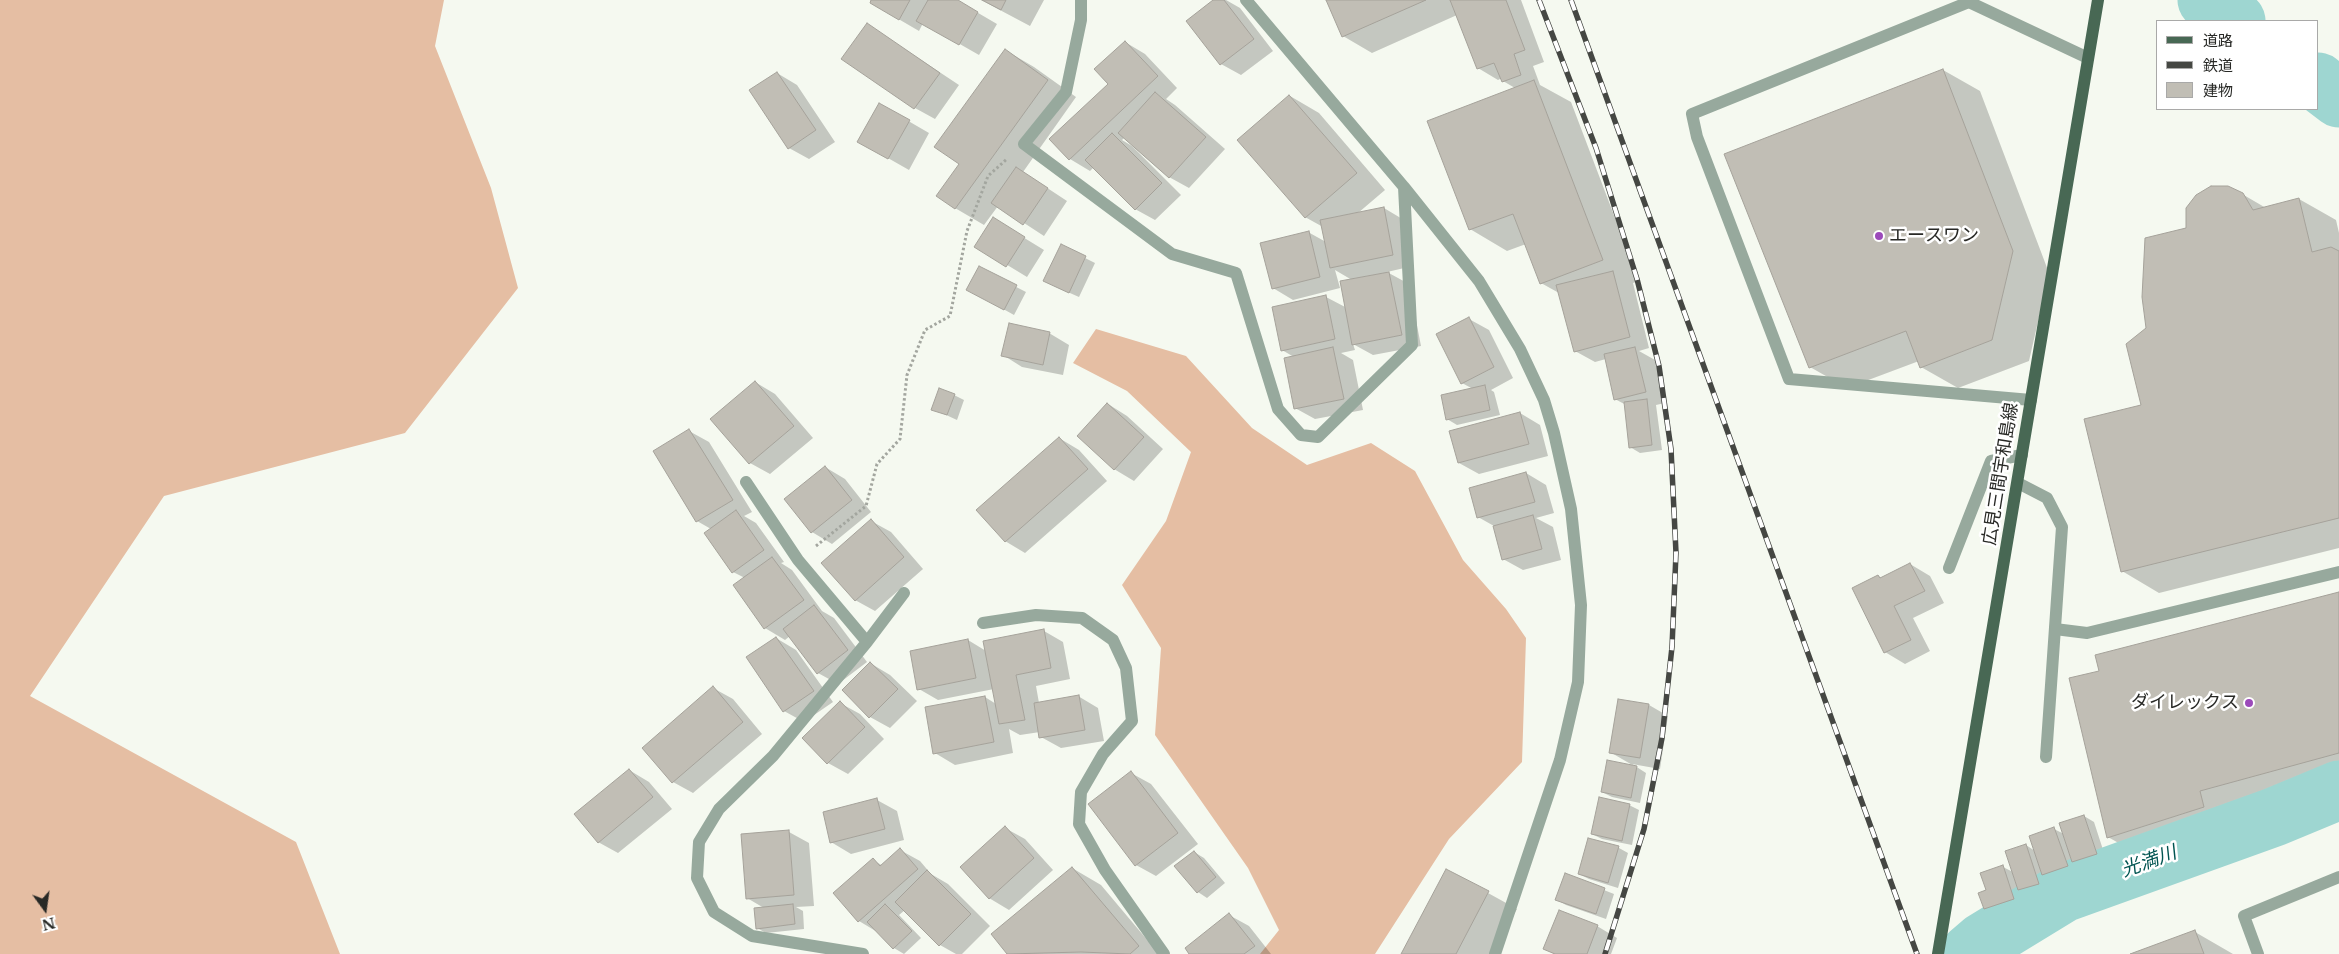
<!DOCTYPE html>
<html>
<head>
<meta charset="utf-8">
<style>
	body { margin:0 }
	#map { position:relative; width:2339px; height:954px; overflow:hidden; background:#f5f9f0; font-family:"Libre Baskerville","Noto Sans JP",serif }
	canvas { display:block }
	.legend { position:absolute; left:2156px; top:20px; width:162px; height:90px; box-sizing:border-box; background:#fff; border:1px solid #a9a9a8; margin:0; padding:6px 9px; list-style:none; font-size:15px; color:#282926 }
	.legend li { display:flex; align-items:center; gap:10px; height:25px }
	.legend b { width:25px; border:1px solid #a9a9a8 }
	.north { position:absolute; left:20px; top:884px; width:50px; height:50px; -webkit-text-stroke:4px #fff; paint-order:stroke; rotate:166deg; font-size:14px; font-weight:700; line-height:20px; text-align:center; color:#282926 }
	.north::after { content:''; display:block; margin:auto; width:18px; height:22px; background:#282926; clip-path:polygon(50% 0,100% 100%,50% 72%,0 100%) }
</style>
</head>
<body>
<div id="map">
<canvas width="2339" height="954"></canvas>
<ul class="legend">
<li><b style="height:6px;background:#486854"></b>道路</li>
<li><b style="height:6px;background:#454743"></b>鉄道</li>
<li><b style="height:14px;background:#c1beb5"></b>建物</li>
</ul>
<div class="north">N</div>
</div>
<script>
const ctx = document.querySelector('canvas').getContext('2d');
ctx.lineJoin = 'round';
function fillPath(path, color) { ctx.fillStyle = color; ctx.fill(path, 'evenodd'); }
const poly = rows => new Path2D(rows.map(r => 'M' + r).join(''));
function strokePath(path, color, width, dash) { ctx.strokeStyle = color; ctx.lineWidth = width; ctx.lineCap = dash ? 'butt' : 'round'; ctx.setLineDash(dash || []); ctx.stroke(path); }
function write(font, color, halo, rows, align = 'center') {
  ctx.font = font + ' "Libre Baskerville","Noto Sans JP",serif'; ctx.lineWidth = 5; ctx.setLineDash([]); ctx.textBaseline = 'middle'; ctx.strokeStyle = halo; ctx.fillStyle = color; for (const [text, x, y, turn = 0] of rows) {
    ctx.save(); ctx.translate(x, y); ctx.rotate((+turn || 0) * Math.PI / 180); ctx.textAlign = isNaN(turn) ? turn : align; if (halo) ctx.strokeText(text, 0, 0); ctx.fillText(text, 0, 0); ctx.restore();
  }
}
const forest = poly([
	[0,0,444,0,435,46,491,188,518,288,405,433,164,496,30,696,296,842,340,954,0,954],
	[1096,329,1186,356,1252,428,1307,465,1371,443,1415,471,1463,560,1506,609,1526,638,1522,762,1449,839,1375,954,1260,954,1279,930,1248,868,1155,735,1161,648,1122,585,1166,521,1191,452,1127,391,1073,363]
]);
const shadow = poly([
	[873,0,956,0,997,24,979,55,923,23,919,31,871,3],
	[981,0,1044,0,1030,26],
	[1215,0,1226,0,1240,8,1273,51,1241,75,1221,64],
	[1327,0,1521,0,1544,62,1533,66,1540,85,1571,102,1639,281,1633,283,1649,348,1639,351,1655,360,1665,403,1656,405,1662,450,1640,453,1630,447,1626,405,1615,399,1606,359,1595,362,1575,351,1559,293,1541,283,1526,244,1507,251,1470,229,1515,88,1503,81,1502,78,1498,80,1478,68,1457,15,1372,53,1343,36],
	[867,24,959,85,935,119,915,108],
	[1125,42,1145,54,1177,88,1166,99,1175,105,1225,149,1189,188,1169,177,1125,137,1122,140,1132,146,1181,195,1155,220,1135,209,1094,167,1090,171,1070,159,1110,84],
	[1005,50,1034,67,1076,97,1023,172,1067,201,1044,236,998,206,984,225,955,208,960,164],
	[1943,70,1980,91,2049,273,2029,361,1958,388,1921,367,1919,361,1847,388,1810,367],
	[777,73,797,85,835,142,809,159,789,148],
	[1290,96,1319,113,1385,190,1358,213,1384,208,1404,220,1413,266,1387,272,1409,284,1421,346,1373,355,1353,344,1355,350,1341,353,1353,360,1363,410,1315,419,1295,408,1294,357,1282,350,1326,297,1347,308,1352,280,1335,270,1340,288,1293,300,1273,288,1308,232,1326,242,1323,227,1305,217],
	[879,104,929,133,909,170,858,141],
	[2242,194,2266,208,2299,199,2336,220,2339,233,2339,548,2159,593,2122,571,2142,406,2148,328,2187,229],
	[1013,231,1044,250,1027,277,976,246],
	[1061,246,1095,263,1079,297,1054,286],
	[979,268,1026,292,1014,315,978,295],
	[1469,319,1489,330,1513,378,1491,390,1494,392,1500,415,1457,425,1447,419,1473,389,1462,383],
	[1049,333,1069,345,1063,375,1022,367,1003,355],
	[755,382,775,394,813,438,770,474,750,463],
	[954,395,964,400,957,420,933,409],
	[1108,404,1127,416,1163,449,1134,481,1114,469],
	[1520,413,1540,425,1548,456,1479,474,1459,463],
	[689,431,709,442,752,512,744,516,756,523,784,562,781,563,792,570,822,611,834,618,867,662,838,684,818,673,790,636,785,640,765,628,745,578,733,572,711,529,697,521,655,452],
	[1059,438,1079,450,1107,481,1025,553,1005,541],
	[825,467,845,479,871,512,832,544,812,532],
	[1526,473,1546,485,1554,513,1536,518,1553,527,1561,560,1523,570,1503,559,1494,526,1478,517],
	[871,521,891,532,923,569,875,611,855,600],
	[1910,564,1930,576,1944,603,1913,618,1930,651,1905,664,1885,652,1878,576,1882,578],
	[2339,593,2339,784,2237,812,2240,828,2145,858,2108,837],
	[1044,631,1063,642,1070,679,1036,686,1039,703,1078,696,1098,708,1104,741,1061,748,1041,737,1040,732,1020,735,1009,729,1013,753,955,765,935,753,985,697,996,704,994,689,938,700,919,689,968,640,986,651],
	[776,638,796,650,833,702,804,722,784,711],
	[870,663,890,675,917,701,890,728,870,717,843,690],
	[713,688,733,699,762,734,693,793,673,782],
	[840,703,860,714,884,739,848,774,828,763],
	[1649,705,1668,716,1660,769,1632,764,1646,773,1640,803,1612,797,1602,792,1634,766,1610,752],
	[629,770,649,782,672,809,618,853,598,842],
	[1131,773,1151,784,1198,844,1156,876,1136,865],
	[877,800,897,811,904,840,851,854,831,842],
	[1629,805,1639,810,1632,845,1602,839,1592,834],
	[2084,816,2094,822,2106,859,2083,867,2073,862,2077,872,2053,880,2043,874,2048,889,2028,895,2019,890,2024,904,1995,914,1985,908,1987,891,2003,867,2013,872,2026,845,2035,851,2054,829,2064,834],
	[1005,828,1025,839,1053,870,1009,910,989,898],
	[789,832,809,843,814,906,796,907,803,911,804,929,766,933,757,928,764,908,747,898],
	[1589,839,1619,848,1628,853,1618,888,1589,879,1579,874],
	[900,850,920,861,931,874,948,884,990,926,962,954,956,954,940,945,905,910,899,915,921,938,904,954,894,948,879,933,859,921,835,894,873,860,883,866],
	[1194,852,1204,858,1225,883,1207,898,1198,892],
	[1072,868,1101,885,1159,954,1009,954,993,934],
	[1566,875,1614,894,1606,919,1566,905,1557,900],
	[1488,893,1517,909,1493,954,1402,954],
	[1229,915,1249,926,1271,954,1191,954],
	[1597,926,1617,938,1611,954,1554,954,1545,949],
	[2195,932,2233,954,2133,954]
]);
const river = poly([
	[2207,0,2236,21],
	[2318,82,2339,98],
	[1969,954,1983,942,2063,893,2274,817,2339,790]
]);
const building = poly([
	[871,0,910,0,899,20,870,3,871,0],
	[928,0,958,0,978,12,959,45,916,21,928,0],
	[982,0,1006,0,1001,10,982,0],
	[1213,0,1224,0,1254,39,1220,65,1186,21,1213,0],
	[1326,0,1426,0,1342,37,1326,0],
	[1450,0,1506,0,1525,50,1514,54,1521,75,1502,82,1494,63,1477,69,1450,0],
	[867,23,940,73,914,109,841,59,867,23],
	[1125,41,1158,76,1069,160,1049,139,1108,84,1094,69,1125,41],
	[1005,49,1048,80,955,209,936,196,959,164,934,147,1005,49],
	[1943,69,2013,251,1992,340,1920,368,1906,331,1809,368,1724,154,1943,69],
	[777,72,816,130,788,149,749,90,777,72],
	[1534,80,1603,260,1540,284,1513,214,1469,230,1427,121,1534,80],
	[1155,92,1206,137,1169,178,1118,133,1155,92],
	[1289,95,1357,173,1305,218,1237,140,1289,95],
	[879,103,910,120,888,159,857,142,879,103],
	[1112,133,1162,183,1135,210,1085,160,1112,133],
	[1016,167,1048,188,1023,225,991,203,1016,167],
	[2211,186,2228,186,2243,193,2253,210,2299,198,2312,252,2331,247,2339,251,2339,518,2121,572,2084,419,2141,405,2126,344,2146,328,2142,297,2145,238,2186,228,2186,208,2196,195,2211,186],
	[1384,207,1393,255,1330,268,1320,220,1384,207],
	[993,217,1025,237,1006,267,974,247,993,217],
	[1309,231,1320,277,1272,289,1260,243,1309,231],
	[1061,244,1086,256,1069,293,1043,281,1061,244],
	[979,266,1017,285,1004,310,966,290,979,266],
	[1613,271,1630,337,1574,352,1556,285,1613,271],
	[1389,272,1402,335,1352,345,1340,281,1389,272],
	[1326,295,1335,339,1281,351,1272,307,1326,295],
	[1469,317,1494,367,1461,384,1436,334,1469,317],
	[1009,323,1050,332,1043,365,1001,356,1009,323],
	[1333,347,1344,399,1294,409,1284,358,1333,347],
	[1635,347,1646,392,1614,400,1604,354,1635,347],
	[755,381,794,426,749,464,710,419,755,381],
	[1485,385,1490,410,1446,420,1441,395,1485,385],
	[939,388,955,394,947,415,931,410,939,388],
	[1647,399,1652,445,1629,448,1624,402,1647,399],
	[1107,403,1144,437,1114,470,1077,436,1107,403],
	[1520,412,1529,444,1458,463,1449,431,1520,412],
	[689,429,733,500,696,522,653,451,689,429],
	[1059,437,1088,469,1005,542,976,510,1059,437],
	[825,466,852,500,811,533,784,499,825,466],
	[1526,472,1535,502,1477,518,1469,488,1526,472],
	[736,510,764,550,732,573,704,533,736,510],
	[1533,515,1542,549,1502,560,1493,526,1533,515],
	[871,519,904,557,855,601,821,563,871,519],
	[772,557,804,600,764,629,733,585,772,557],
	[1910,563,1925,591,1894,606,1911,640,1884,653,1852,588,1878,575,1880,578,1910,563],
	[2339,592,2339,753,2200,791,2204,807,2107,838,2069,678,2099,671,2095,655,2339,592],
	[814,605,848,650,817,674,783,629,814,605],
	[1044,629,1051,668,1016,675,1025,720,999,724,983,641,1044,629],
	[776,637,814,691,783,712,746,657,776,637],
	[968,639,976,678,917,690,910,651,968,639],
	[870,662,898,689,869,718,842,690,870,662],
	[713,686,743,722,672,783,642,748,713,686],
	[1079,695,1085,730,1039,738,1034,703,1079,695],
	[985,696,994,742,933,754,925,707,985,696],
	[1618,699,1649,704,1640,758,1609,753,1618,699],
	[840,701,865,727,827,764,802,738,840,701],
	[1607,760,1637,766,1631,798,1601,792,1607,760],
	[629,769,653,797,598,843,574,814,629,769],
	[1131,771,1178,833,1135,866,1088,804,1131,771],
	[1599,797,1630,804,1622,841,1591,834,1599,797],
	[877,798,885,829,830,843,823,812,877,798],
	[2084,815,2097,854,2072,862,2059,823,2084,815],
	[1005,826,1034,858,989,899,960,867,1005,826],
	[2054,827,2068,866,2042,875,2029,836,2054,827],
	[789,830,794,895,746,899,741,834,789,830],
	[1588,838,1619,846,1608,883,1578,874,1588,838],
	[2026,844,2039,884,2018,890,2005,851,2026,844],
	[900,848,918,869,858,922,833,893,873,858,880,866,900,848],
	[1194,851,1216,877,1197,893,1174,866,1194,851],
	[2003,865,2014,899,1984,909,1978,893,1986,890,1980,873,2003,865],
	[1072,867,1139,946,1130,954,1081,952,1007,954,991,934,1072,867],
	[1446,869,1489,891,1456,954,1401,954,1446,869],
	[927,870,971,914,939,946,895,902,927,870],
	[1565,873,1605,888,1596,914,1555,900,1565,873],
	[793,904,795,924,756,929,754,908,793,904],
	[885,904,912,931,893,949,867,922,885,904],
	[1559,910,1598,925,1587,954,1555,954,1543,949,1559,910],
	[1229,913,1255,946,1244,954,1189,954,1185,948,1229,913],
	[2195,930,2204,954,2130,954,2195,930]
]);
const path = poly([
	[816,546,866,506,877,464,900,439,907,375,925,330,950,316,967,231,988,176,1007,159]
]);
const service = poly([
	[2031,400,1789,379,1697,137,1692,114,1969,2,2088,58],
	[746,482,798,560,867,642],
	[1949,568,1991,461,2022,455],
	[983,623,1036,615,1082,618,1113,640,1126,668,1132,721,1103,754,1081,792,1079,824,1105,870,1164,954],
	[2055,629,2087,633,2339,572],
	[863,954,752,936,714,912,697,878,699,842,719,809,773,756,867,642,904,593],
	[2258,954,2244,916,2339,877]
]);
const minor = poly([
	[1081,0,1081,20,1066,92,1024,144,1172,254,1236,273,1278,409,1301,435,1318,437,1412,345,1404,187],
	[1246,0,1404,187,1479,281,1520,349,1544,400,1554,433,1571,509,1581,605,1578,682,1560,760,1495,954],
	[2018,483,2047,498,2062,527,2046,757]
]);
const primary = poly([
	[1938,954,2098,0]
]);
const rail = poly([
	[1539,0,1596,148,1637,279,1659,366,1671,449,1676,553,1672,647,1662,738,1644,829,1605,954],
	[1571,0,1917,954]
]);
const markers = [
	[1879,236,5,"#9c4aba"],
	[2249,703,5,"#9c4aba"]
];
const poiNames = [
	["エースワン",1889,236],
	["ダイレックス",2239,703,"right"]
];
const streetNames = [
	["広見三間宇和島線",2001,474,-81]
];
const waterNames = [
	["光満川",2149,862,-20]
];
fillPath(forest, '#e5bea3');
fillPath(shadow, '#0003');
strokePath(river, '#9ed6d1', 59);
fillPath(building, '#c1beb5');
strokePath(building, '#a5a29a', 1);
strokePath(path, '#a3a69f', 3, [2.5, 2.5]);
strokePath(service, '#97a99d', 12);
strokePath(minor, '#97a99d', 12);
strokePath(primary, '#486854', 12);
strokePath(rail, '#454743', 5.5);
strokePath(rail, '#fff', 4, [11]);
for (const [x, y, r, color] of markers) { const dot = new Path2D(); dot.arc(x, y, r, 0, 2 * Math.PI); ctx.fillStyle = color; ctx.fill(dot); strokePath(dot, '#fff', 2); }
write('18px', '#282926', '#fff', poiNames, 'left');
write('18px', '#282926', '#fff', streetNames);
write('italic 19px', '#005451', '#fff', waterNames);
</script>
</body>
</html>
